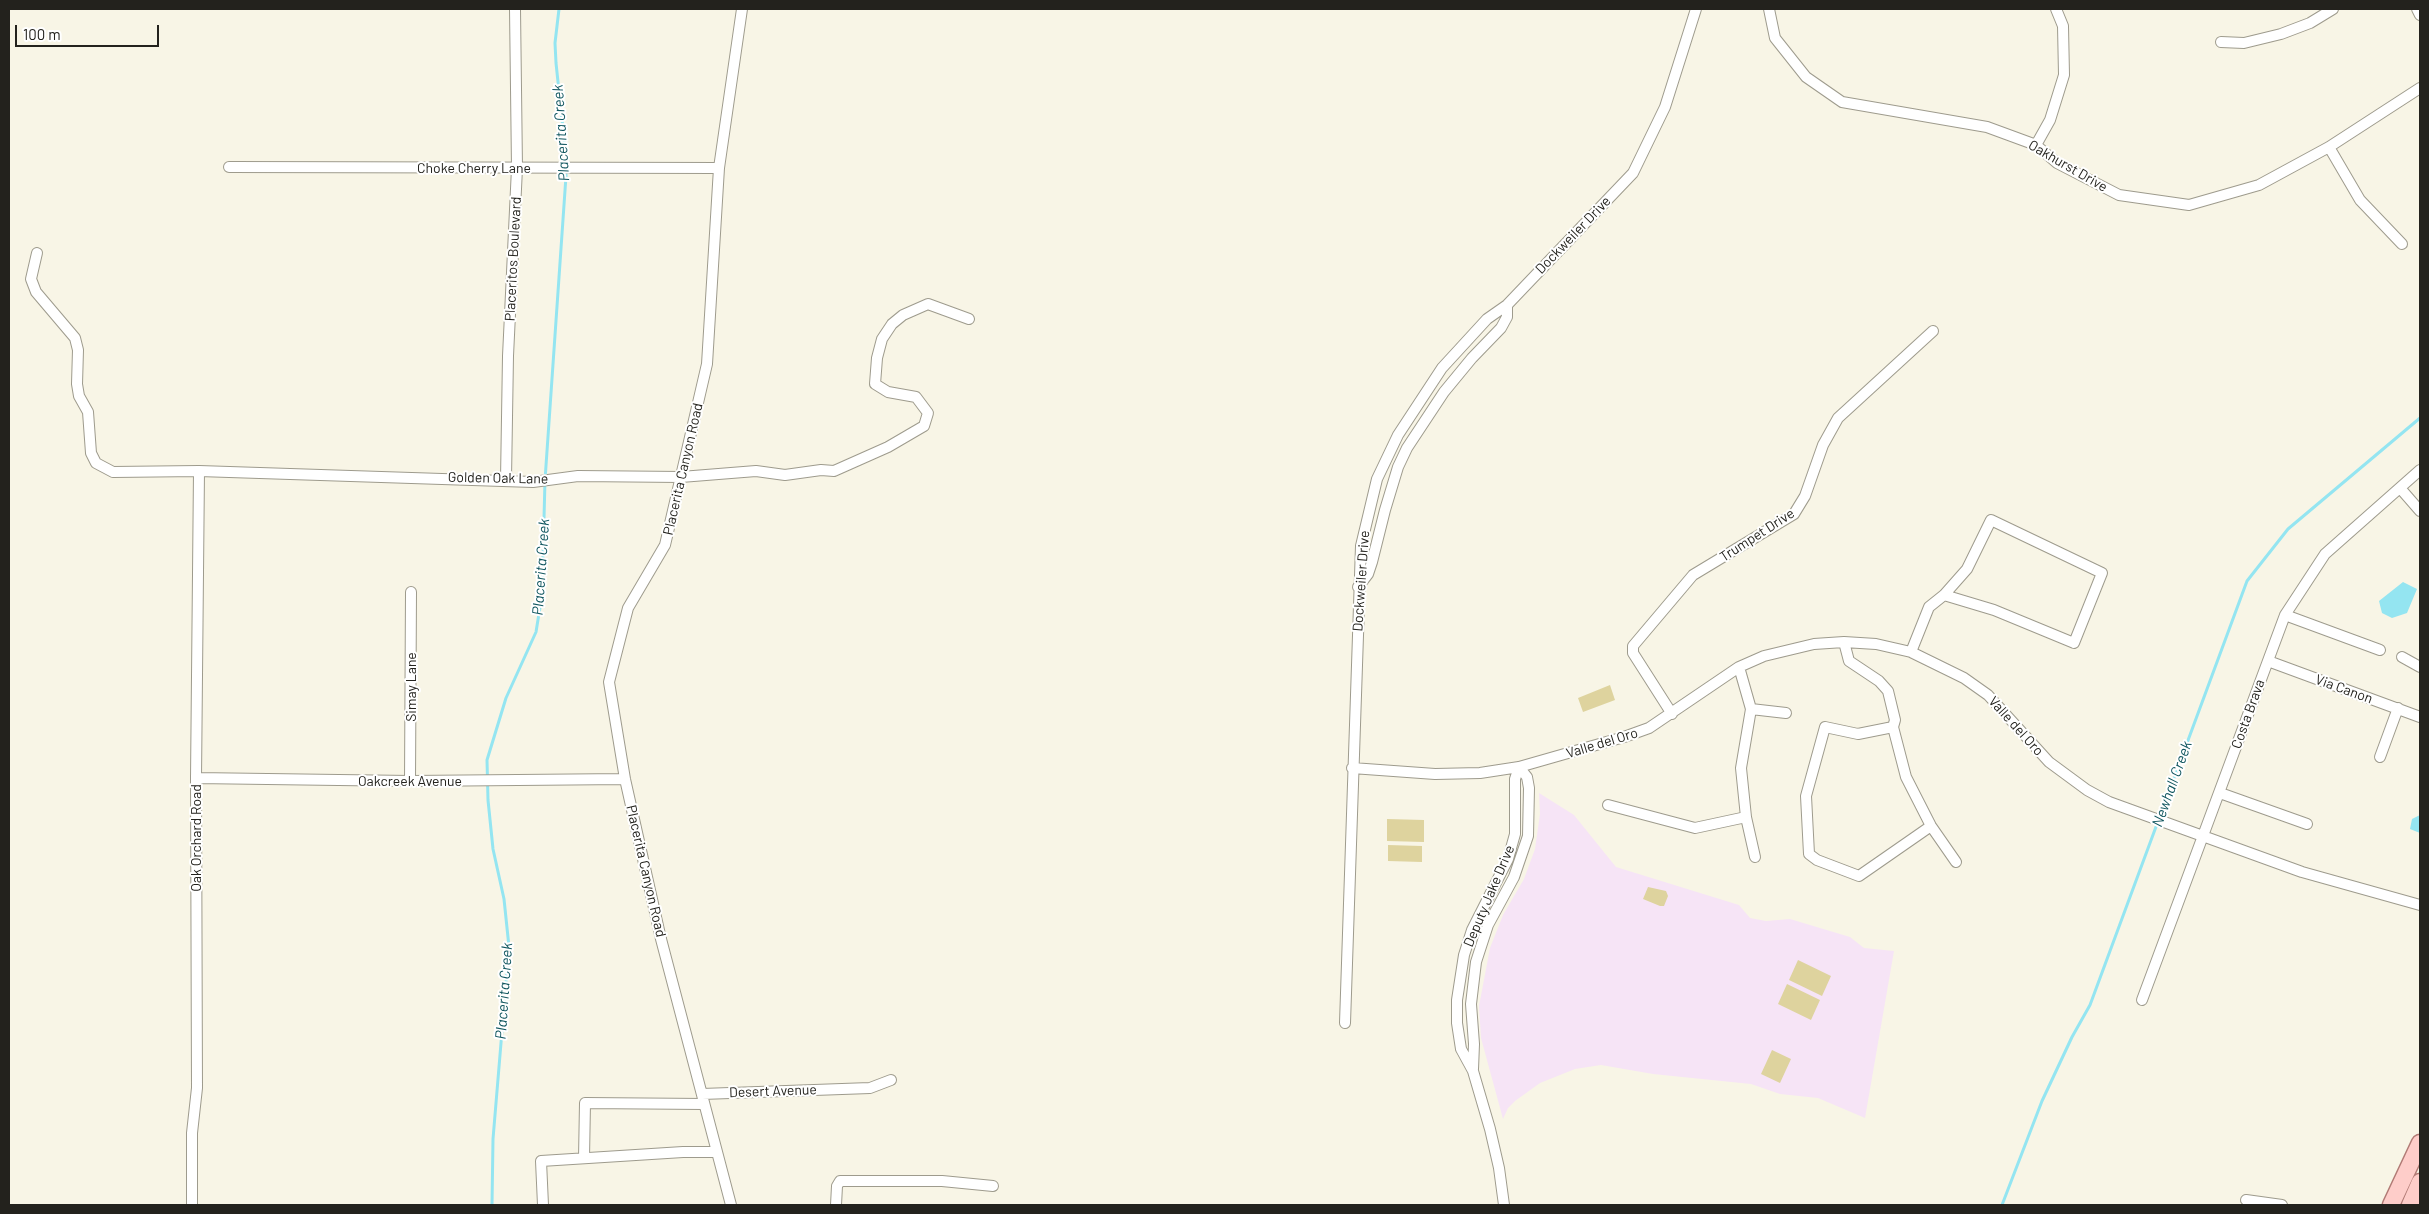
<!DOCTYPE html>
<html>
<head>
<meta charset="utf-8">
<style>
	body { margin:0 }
	#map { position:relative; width:2429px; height:1214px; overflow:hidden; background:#f8f5e6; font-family:Barlow,sans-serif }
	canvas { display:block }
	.frame { position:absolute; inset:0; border:10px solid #23221d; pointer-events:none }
	.scale { position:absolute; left:15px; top:25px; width:144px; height:22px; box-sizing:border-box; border:2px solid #23221d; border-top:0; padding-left:6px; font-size:15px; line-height:18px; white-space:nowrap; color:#23221d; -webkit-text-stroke:4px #fff; paint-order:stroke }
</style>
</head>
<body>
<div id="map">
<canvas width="2429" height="1214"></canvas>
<div class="frame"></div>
<div class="scale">100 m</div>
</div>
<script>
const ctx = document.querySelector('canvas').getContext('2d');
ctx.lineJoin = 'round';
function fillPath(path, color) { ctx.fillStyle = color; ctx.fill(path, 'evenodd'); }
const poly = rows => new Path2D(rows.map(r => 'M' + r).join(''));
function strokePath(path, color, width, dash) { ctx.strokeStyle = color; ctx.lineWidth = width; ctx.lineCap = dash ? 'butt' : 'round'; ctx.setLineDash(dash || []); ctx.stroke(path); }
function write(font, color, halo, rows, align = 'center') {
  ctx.font = font + ' Barlow,sans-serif'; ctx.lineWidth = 4; ctx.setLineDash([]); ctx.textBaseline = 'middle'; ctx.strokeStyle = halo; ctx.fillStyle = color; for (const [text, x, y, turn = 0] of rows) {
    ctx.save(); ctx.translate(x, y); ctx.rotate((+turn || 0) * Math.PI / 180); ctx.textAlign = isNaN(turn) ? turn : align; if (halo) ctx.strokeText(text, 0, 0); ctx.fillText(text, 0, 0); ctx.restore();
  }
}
const education = poly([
	[1539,793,1574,815,1616,867,1739,905,1750,918,1766,921,1790,919,1850,937,1864,948,1894,951,1865,1118,1818,1098,1780,1094,1751,1084,1653,1074,1601,1065,1575,1069,1540,1083,1515,1101,1508,1108,1503,1119,1481,1038,1479,1006,1490,948,1503,915,1524,879,1535,849,1540,814]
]);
const green = poly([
	[1610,685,1615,700,1583,712,1578,698],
	[1387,819,1424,820,1424,842,1387,841],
	[1388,845,1422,846,1422,862,1388,861],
	[1648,887,1666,891,1668,896,1664,906,1660,906,1643,899],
	[1798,960,1831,976,1822,996,1789,980],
	[1787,984,1820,1000,1811,1020,1778,1004],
	[1772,1050,1791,1059,1780,1083,1761,1074]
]);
const water = poly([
	[2403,582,2417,589,2407,613,2392,618,2382,613,2379,601],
	[2420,815,2420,833,2410,829,2412,819]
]);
const stream = poly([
	[492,1205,493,1139,509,947,504,899,493,849,488,800,487,760,506,698,536,632,542,595,545,480,566,176,566,157,556,63,555,43,559,9],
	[2002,1205,2042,1101,2072,1037,2090,1005,2247,581,2288,529,2420,418]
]);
const minor = poly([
	[1769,9,1775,38,1806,77,1842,102,1987,127,2036,145,2057,163,2119,195,2189,205,2259,185,2329,147,2420,88],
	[2417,9,2420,15],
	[2221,42,2244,43,2281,34,2310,23,2333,9],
	[2036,145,2050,120,2064,75,2063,26,2056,9],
	[2329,147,2360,200,2402,244],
	[229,167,719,168],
	[37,253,31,279,36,292,75,338,78,350,77,384,79,396,88,412,91,453,96,463,113,472,199,471,533,482,578,476,681,477,756,471,785,475,821,470,834,471,888,447,924,426,928,413,916,397,888,392,875,384,877,358,882,339,892,324,903,315,928,304,969,319],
	[506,479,508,356,517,168,515,9],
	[2400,488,2420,511],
	[1358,587,1368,574,1372,562,1385,510,1398,467,1407,448,1444,392,1472,358,1501,328,1507,317,1507,305],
	[2285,615,2380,650],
	[1844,642,1849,661,1879,681,1888,691,1895,720,1893,727,1906,777,1931,826,1956,862],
	[1911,652,1929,607,1944,595,1967,569,1991,520,2102,573,2074,643,1994,610,1944,595],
	[2402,657,2420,667],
	[2268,661,2420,717],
	[1739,667,1751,709,1741,768,1746,817,1755,857],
	[1751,709,1786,713],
	[1672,714,1633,653,1633,646,1693,575,1794,514,1805,496,1823,445,1838,418,1933,331],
	[1893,727,1858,734,1825,727,1806,796,1809,854,1817,860,1859,876,1931,826],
	[2380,757,2398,708],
	[1352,768,1435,774,1480,773,1519,767,1624,737,1649,728,1739,667,1764,656,1814,644,1844,642,1876,644,1911,652,1964,678,1988,695,2049,762,2087,790,2109,802,2302,872,2420,905],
	[196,778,410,781,625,779],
	[410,781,411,592],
	[2220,793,2307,824],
	[1608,805,1695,828,1746,817],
	[2142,1000,2285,615,2325,554,2420,470],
	[1345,1023,1361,546,1377,479,1398,435,1442,368,1487,319,1507,305,1633,173,1665,107,1696,9],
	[1473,1069,1474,1044,1471,1004,1476,962,1488,925,1514,877,1528,836,1529,788,1527,777,1519,767],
	[702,1094,870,1088,891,1080],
	[584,1158,585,1103,704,1104],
	[2246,1200,2282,1205],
	[192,1205,192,1133,197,1088,196,778,199,471],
	[543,1205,541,1161,683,1152,715,1152],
	[731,1205,661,939,625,779,609,682,628,608,665,545,707,364,719,168,742,9],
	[836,1205,837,1186,840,1181,942,1181,993,1186],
	[1504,1205,1499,1168,1490,1129,1473,1071,1461,1049,1457,1023,1457,1000,1464,955,1472,930,1508,859,1515,834,1515,779,1519,767]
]);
const primary = poly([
	[2391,1205,2420,1143],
	[2410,1205,2420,1182]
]);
const streetNames = [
	["Oakhurst Drive",2068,166,30],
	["Choke Cherry Lane",474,168],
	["Dockweiler Drive",1573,235,-46],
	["Placeritos Boulevard",513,259,-87],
	["Placerita Canyon Road",683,469,-77],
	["Golden Oak Lane",498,478,1],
	["Trumpet Drive",1757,535,-33],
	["Dockweiler Drive",1361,581,-86],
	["Simay Lane",411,687,-90],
	["Via Canon",2344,689,20],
	["Costa Brava",2248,714,-70],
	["Valle del Oro",2016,726,48],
	["Valle del Oro",1602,743,-17],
	["Oakcreek Avenue",410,781],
	["Oak Orchard Road",196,838,-90],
	["Placerita Canyon Road",646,871,77],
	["Deputy Jake Drive",1489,896,-67],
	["Desert Avenue",773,1091,-2]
];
const waterNames = [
	["Placerita Creek",561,133,-94],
	["Placerita Creek",541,567,-86],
	["Newhall Creek",2172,784,-70],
	["Placerita Creek",504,991,-86]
];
fillPath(education, '#f6e4f6');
fillPath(green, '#ded39e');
fillPath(water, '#94e5f1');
strokePath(stream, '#94e5f1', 3);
strokePath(minor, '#9e9b8d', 12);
strokePath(primary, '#b17b75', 19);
strokePath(minor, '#fff', 10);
strokePath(primary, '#fecdc9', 16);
write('14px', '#23221d', '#fff', streetNames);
write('italic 15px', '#10565f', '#fff', waterNames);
</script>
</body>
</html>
